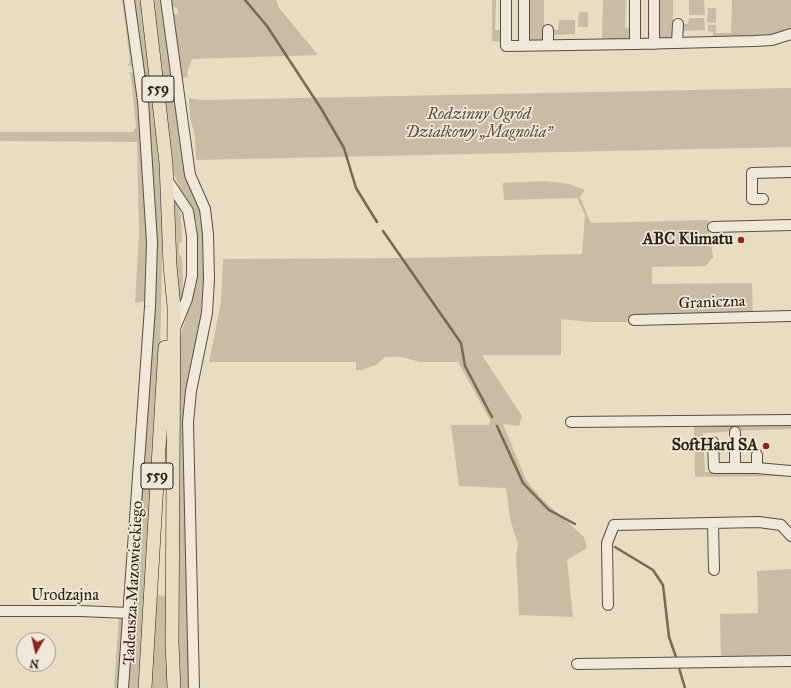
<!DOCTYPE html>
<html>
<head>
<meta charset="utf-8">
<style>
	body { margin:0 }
	#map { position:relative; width:791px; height:688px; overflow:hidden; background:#e8dcc3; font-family:"IM FELL Great Primer",serif }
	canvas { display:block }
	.north { position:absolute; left:16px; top:632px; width:40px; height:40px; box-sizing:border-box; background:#f0e8d8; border:1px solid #a29888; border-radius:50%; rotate:188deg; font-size:11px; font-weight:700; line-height:16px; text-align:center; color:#2c200f }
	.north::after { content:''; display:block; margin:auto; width:14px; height:18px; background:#8f2418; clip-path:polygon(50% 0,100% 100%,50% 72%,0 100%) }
</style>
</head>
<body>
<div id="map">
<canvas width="791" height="688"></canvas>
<div class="north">N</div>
</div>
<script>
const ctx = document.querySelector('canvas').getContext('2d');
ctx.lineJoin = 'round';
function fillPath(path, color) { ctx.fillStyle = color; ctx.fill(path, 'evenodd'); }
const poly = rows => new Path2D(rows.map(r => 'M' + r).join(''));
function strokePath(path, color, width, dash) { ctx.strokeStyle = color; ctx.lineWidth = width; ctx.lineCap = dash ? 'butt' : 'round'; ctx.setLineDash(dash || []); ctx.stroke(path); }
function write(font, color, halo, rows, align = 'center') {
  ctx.font = font + ' "IM FELL Great Primer",serif'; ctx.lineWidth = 3.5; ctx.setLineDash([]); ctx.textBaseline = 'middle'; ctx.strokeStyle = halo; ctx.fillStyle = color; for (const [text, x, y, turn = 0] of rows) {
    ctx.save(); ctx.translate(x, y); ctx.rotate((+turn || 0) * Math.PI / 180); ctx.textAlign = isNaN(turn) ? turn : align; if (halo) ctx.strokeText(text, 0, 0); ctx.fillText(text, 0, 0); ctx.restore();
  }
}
const green = poly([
	[122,0,126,0,129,22,128,28,134,64,131,66,128,66,130,60],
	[132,0,141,0,159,148,163,215,160,361,140,688,126,688,128,685,130,661,129,657,153,314],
	[153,0,162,0,181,129,205,220,204,311,188,393,191,688,178,688,179,340,197,283,197,224,190,204,179,187,172,169],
	[168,0,276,0,279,8,318,55,192,59,187,73,188,77,183,78,181,77,173,15,178,14,177,8,169,5],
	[492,0,496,0,495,30,502,30,502,42,492,41],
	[529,0,544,0,544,40,529,40],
	[603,0,626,0,625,28,632,29,632,39,602,39],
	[658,0,673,0,673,38,659,38,658,37],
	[689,0,704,0,705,15,689,15],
	[732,0,791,0,791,29,768,36,713,37,713,32,708,31,708,25,716,25,716,33,731,33],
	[708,8,716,8,716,23,707,22],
	[579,12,588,12,588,27,578,27],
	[689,18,704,18,705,30,682,31,682,24,688,24],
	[559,20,575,20,575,34,554,35,554,40,551,40,551,30,558,30],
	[129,72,137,74,147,225,146,301,135,303,139,234,137,142,0,141,0,132,133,132,136,127,131,76],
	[791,88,791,147,196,160,195,136,190,118,189,98,202,100],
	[545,181,569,184,585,190,580,197,591,223,708,220,713,257,706,266,652,267,652,284,752,283,753,315,629,318,630,322,590,322,561,319,561,355,482,355,522,416,519,426,503,424,526,480,540,497,584,537,587,548,567,560,573,617,519,615,516,556,518,544,510,519,506,488,459,486,451,425,489,425,490,420,458,362,420,362,401,357,385,357,376,365,361,370,356,370,356,362,209,362,221,302,223,259,409,258,582,254,585,215,577,198,504,200,503,183],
	[174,203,177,203,181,215,182,241,179,244,179,254,182,258,183,279,182,296,179,306],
	[791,422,791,429,727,431,727,432,703,433,705,472,762,472,791,475,791,476,695,477,694,423],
	[791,569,791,655,721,657,720,614,758,613,757,571],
	[155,595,166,596,168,688,151,688],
	[119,615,125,621,119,688,114,688]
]);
const stream = poly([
	[245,0,267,26,322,110,344,148,356,188,377,222],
	[383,231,461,343,465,366,492,417],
	[497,426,523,483,549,510,575,524],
	[615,547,653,570,663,585,669,637,676,657],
	[679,668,685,688]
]);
const minor = poly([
	[166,0,190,175,205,209,208,234,209,279,207,313,191,391,188,422,194,688],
	[506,0,506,46,635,44],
	[635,0,635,44,754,41,772,40,791,34],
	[677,43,678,24],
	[654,44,654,0],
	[548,45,548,30],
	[524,46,524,0],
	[166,178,188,211,192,236,192,276,187,299,175,328],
	[763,199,752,199,752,173,791,172],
	[713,227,791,225],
	[634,320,791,316],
	[571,422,791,420],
	[735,432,735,468],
	[713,442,714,468,757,468,791,471],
	[757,455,757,468],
	[713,523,714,570],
	[608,605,607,543,614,525,759,522,781,525,791,536],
	[0,611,80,611,129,613],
	[577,664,791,661],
	[123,688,150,307,152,242,143,101,129,0]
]);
const major = poly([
	[147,0,166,163,170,265,174,307,172,643,174,688],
	[145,688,165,347]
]);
const markers = [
	[741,240,4,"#8f2418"],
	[766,446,4,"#8f2418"]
];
const shields = [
	[158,89,32],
	[157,476,32]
];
const shieldNames = [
	["559",158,89],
	["559",157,476]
];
const parkNames = [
	["Rodzinny Ogród",479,115],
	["Działkowy „Magnolia”",479,133]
];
const poiNames = [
	["ABC Klimatu",733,240],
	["SoftHard SA",758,446]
];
const streetNames = [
	["Graniczna",712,303,-2],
	["Tadeusza Mazowieckiego",134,583,-87],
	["Urodzajna",65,596]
];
fillPath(green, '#c8bca4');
strokePath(stream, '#766a56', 2.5);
strokePath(minor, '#5b4f3c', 12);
strokePath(major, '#2c200f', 14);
strokePath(minor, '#f0e8d8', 10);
strokePath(major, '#e8dcc3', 13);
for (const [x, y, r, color] of markers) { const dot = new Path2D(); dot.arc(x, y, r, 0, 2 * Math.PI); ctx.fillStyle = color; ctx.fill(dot); strokePath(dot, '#f0e8d8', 1.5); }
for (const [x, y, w] of shields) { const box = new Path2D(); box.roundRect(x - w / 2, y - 13, w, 26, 3); ctx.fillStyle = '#f0e8d8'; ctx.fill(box); strokePath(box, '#2c200f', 1); }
write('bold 15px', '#2c200f', null, shieldNames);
write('italic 16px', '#5b4f3c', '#f0e8d8', parkNames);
write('bold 16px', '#2c200f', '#f0e8d8', poiNames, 'right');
write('16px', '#2c200f', '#f0e8d8', streetNames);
</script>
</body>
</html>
